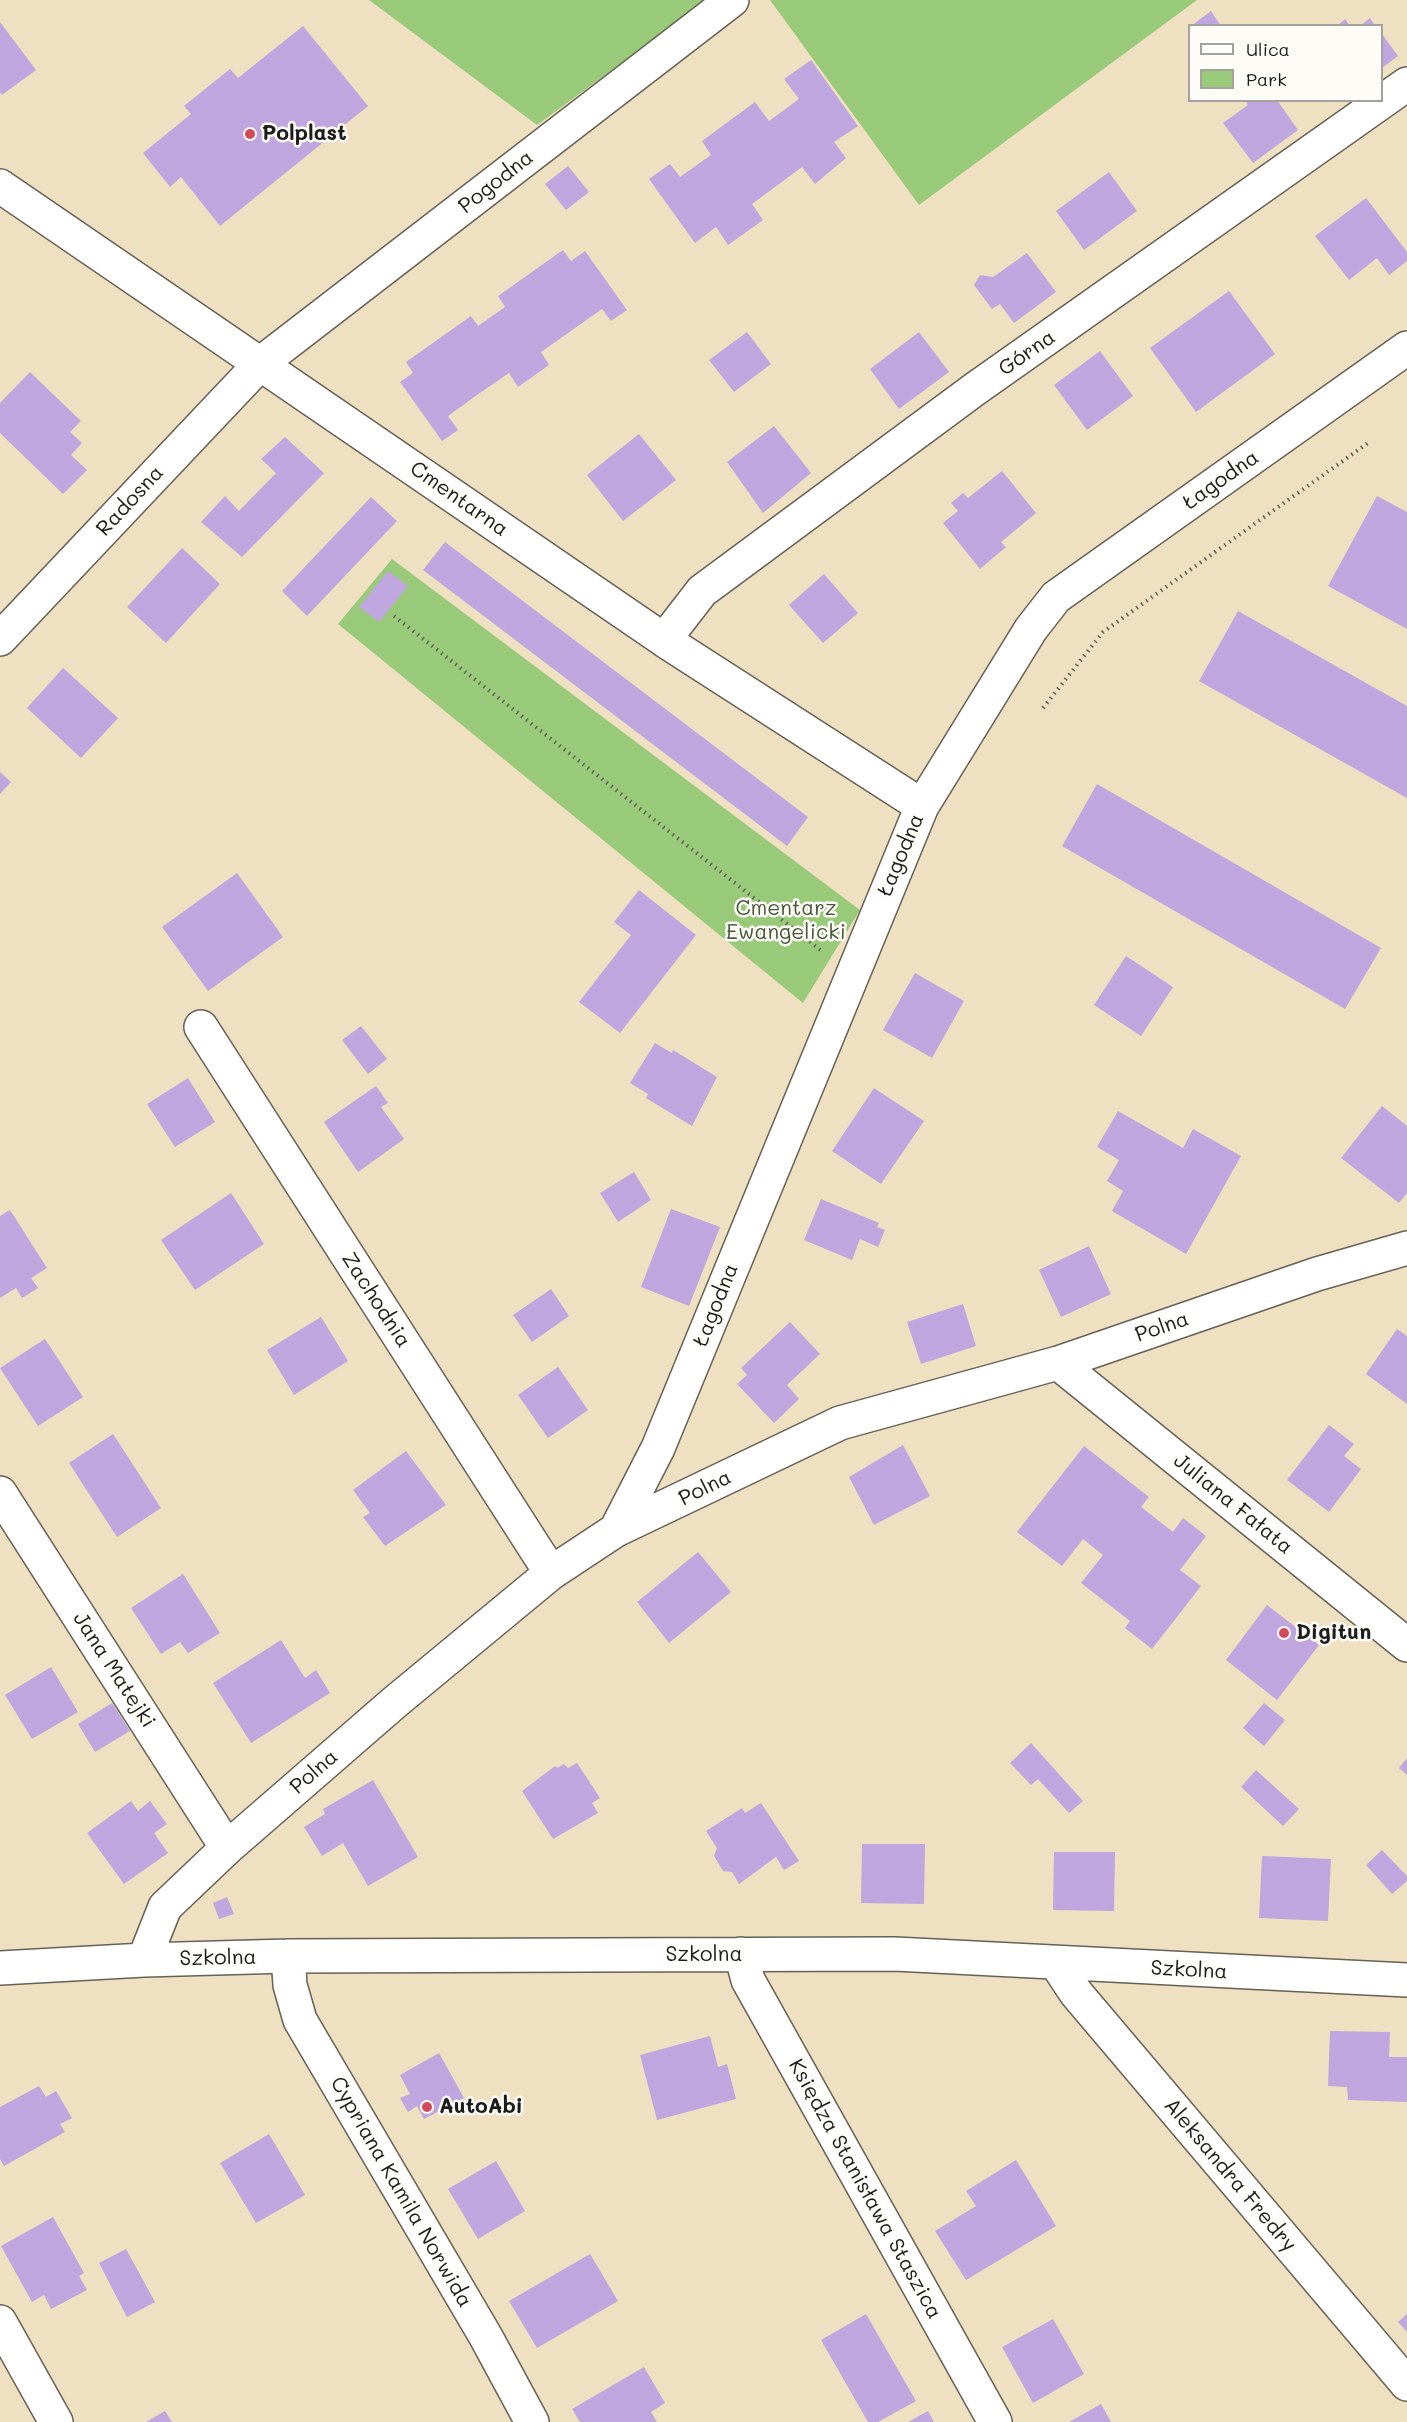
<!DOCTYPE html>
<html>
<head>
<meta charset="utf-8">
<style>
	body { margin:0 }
	#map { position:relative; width:1407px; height:2422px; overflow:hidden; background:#eee0c0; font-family:Mali,sans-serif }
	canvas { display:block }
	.legend { position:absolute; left:1188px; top:24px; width:195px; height:78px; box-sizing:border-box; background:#fdfcf7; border:2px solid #a3a29f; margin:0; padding:8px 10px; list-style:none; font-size:18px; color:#1c1c1c }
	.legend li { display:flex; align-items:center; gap:12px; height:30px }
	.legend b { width:30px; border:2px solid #a3a29f }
</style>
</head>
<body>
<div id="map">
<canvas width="1407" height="2422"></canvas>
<ul class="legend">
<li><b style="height:8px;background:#fff"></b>Ulica</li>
<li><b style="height:16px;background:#98ca7a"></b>Park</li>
</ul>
</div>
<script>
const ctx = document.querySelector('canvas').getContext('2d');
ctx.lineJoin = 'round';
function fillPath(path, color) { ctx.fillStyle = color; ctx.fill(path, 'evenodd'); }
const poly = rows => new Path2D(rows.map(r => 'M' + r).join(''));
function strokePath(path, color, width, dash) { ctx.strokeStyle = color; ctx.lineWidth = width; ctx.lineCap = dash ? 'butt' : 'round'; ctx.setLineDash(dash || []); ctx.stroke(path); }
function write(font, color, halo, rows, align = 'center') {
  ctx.font = font + ' Mali,sans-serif'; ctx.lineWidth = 5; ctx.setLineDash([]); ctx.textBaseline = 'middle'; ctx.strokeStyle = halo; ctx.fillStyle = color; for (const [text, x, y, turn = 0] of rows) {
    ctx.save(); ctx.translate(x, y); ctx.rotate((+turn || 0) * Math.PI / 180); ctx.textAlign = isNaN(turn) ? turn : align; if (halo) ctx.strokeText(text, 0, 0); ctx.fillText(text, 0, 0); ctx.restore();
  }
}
const green = poly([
	[369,0,707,0,537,125],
	[770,0,1197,0,919,205],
	[392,559,860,910,803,1003,338,624]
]);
const building = poly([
	[1211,11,1221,26,1191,26],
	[1370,18,1375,26,1360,26],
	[1345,19,1350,26,1337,26],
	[0,22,36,70,2,95,0,92],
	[303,26,368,106,220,226,181,177,170,187,143,153,191,114,184,106,230,69,238,78],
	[1382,34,1398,56,1382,68],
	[811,60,858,126,834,142,846,158,815,184,802,167,752,204,763,220,728,245,716,227,695,243,649,179,670,164,680,177,711,155,702,141,755,102,769,121,799,99,784,79],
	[1245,100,1277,100,1298,130,1253,163,1223,123,1248,105],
	[568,166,589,192,566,210,545,184],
	[1109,172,1137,211,1084,250,1056,211],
	[1366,198,1407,252,1407,261,1389,275,1377,258,1349,280,1315,236],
	[563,250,571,261,585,251,627,310,611,321,602,309,541,352,549,365,518,387,509,373,477,395,448,416,458,430,442,441,400,382,413,373,406,362,471,316,478,326,505,307,498,296],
	[1027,253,1056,292,1014,323,1000,304,992,309,974,285,980,275,993,277],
	[1229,291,1275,354,1196,412,1150,348],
	[747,332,771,364,734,392,709,360],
	[919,332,949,372,899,409,870,369],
	[1100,351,1133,396,1087,430,1054,385],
	[30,372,81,421,70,432,82,443,71,455,87,470,63,494,0,433,0,403],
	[774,426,811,473,763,513,727,462],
	[639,434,676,480,623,521,587,475],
	[285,437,324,473,242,557,201,522,225,496,239,511,276,473,261,459],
	[1002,471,1036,513,1001,542,1006,547,980,569,943,523,958,511,951,503,963,493,968,498],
	[1377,496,1407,512,1407,629,1328,586],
	[371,497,397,521,307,616,282,591],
	[445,542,808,817,787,846,423,570],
	[182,548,220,584,166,643,127,607],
	[388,571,408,586,379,622,359,607],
	[824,574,858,613,823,643,789,605],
	[1238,611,1407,706,1407,798,1199,681],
	[63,668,118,718,81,758,27,708],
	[0,772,11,782,0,794],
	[1097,784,1381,948,1345,1009,1062,846],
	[237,873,283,937,208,991,162,927],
	[639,890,696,935,620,1033,579,1002,631,935,614,922],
	[1126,956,1173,987,1141,1036,1094,1005],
	[915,973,964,1001,932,1058,883,1030],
	[361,1026,387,1059,368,1074,342,1040],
	[655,1043,672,1053,673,1050,717,1077,692,1126,646,1098,648,1094,630,1083],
	[188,1078,215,1122,175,1147,147,1104],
	[376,1086,388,1103,381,1107,404,1139,358,1172,324,1122],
	[874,1088,924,1121,881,1184,832,1151],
	[1382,1106,1407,1126,1407,1193,1399,1203,1341,1158],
	[1118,1111,1183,1148,1193,1129,1241,1156,1186,1254,1112,1211,1123,1191,1107,1181,1119,1160,1097,1147],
	[634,1172,651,1200,618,1222,600,1193],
	[231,1193,264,1244,195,1290,161,1240],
	[821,1199,879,1223,877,1227,885,1230,878,1247,860,1239,852,1260,804,1240],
	[671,1209,720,1227,689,1306,641,1287],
	[10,1210,47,1268,31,1278,38,1288,22,1298,16,1288,0,1298,0,1216],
	[1089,1246,1111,1294,1061,1317,1039,1270],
	[551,1289,569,1316,532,1342,513,1315],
	[963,1304,976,1346,921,1364,907,1322],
	[321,1317,348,1361,294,1395,267,1350],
	[790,1322,820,1354,787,1385,799,1399,774,1423,737,1384,747,1375,741,1368],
	[1397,1329,1407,1336,1407,1404,1366,1374],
	[45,1339,83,1397,38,1426,0,1368],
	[558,1367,588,1410,548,1438,518,1395],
	[1329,1425,1354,1444,1344,1456,1361,1469,1329,1512,1287,1480],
	[113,1434,161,1508,117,1537,69,1463],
	[903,1445,930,1496,874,1525,849,1477],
	[1084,1446,1149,1497,1141,1507,1173,1532,1183,1518,1206,1536,1180,1570,1201,1586,1152,1649,1125,1628,1130,1621,1081,1583,1103,1555,1083,1539,1062,1566,1017,1532],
	[406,1451,446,1505,385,1546,363,1517,370,1513,353,1490],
	[698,1552,731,1592,669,1643,637,1602],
	[183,1574,220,1633,188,1653,180,1642,161,1654,131,1608],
	[1267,1605,1319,1645,1277,1700,1226,1660],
	[281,1640,305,1678,316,1670,330,1693,251,1743,213,1683],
	[51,1667,78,1712,32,1739,5,1695],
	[112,1703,130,1731,95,1752,78,1724],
	[1264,1703,1285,1720,1264,1746,1243,1728],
	[1031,1743,1083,1801,1069,1813,1038,1779,1031,1785,1010,1763],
	[1407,1758,1407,1775,1399,1768],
	[577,1763,600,1798,592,1803,598,1813,553,1839,522,1791,555,1766,557,1768,564,1764,568,1768],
	[1256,1770,1299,1809,1283,1826,1241,1787],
	[373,1780,418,1857,368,1886,343,1843,322,1856,304,1827,325,1814,323,1809],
	[131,1801,138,1811,150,1801,167,1824,154,1833,168,1853,124,1884,87,1833],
	[761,1803,799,1861,784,1870,776,1857,739,1884,732,1872,723,1871,714,1856,717,1848,706,1831,742,1808,745,1813],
	[862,1844,925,1844,924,1904,861,1903],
	[1382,1850,1407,1876,1407,1881,1392,1894,1366,1865],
	[1054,1852,1115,1852,1114,1911,1053,1910],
	[1262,1856,1331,1859,1328,1921,1259,1918],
	[227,1897,234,1914,219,1919,213,1903],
	[1330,2031,1390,2032,1389,2057,1407,2057,1407,2102,1348,2100,1347,2087,1328,2086],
	[710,2036,718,2067,727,2064,736,2099,657,2120,640,2055],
	[439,2053,464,2098,424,2119,417,2106,408,2112,400,2098,410,2094,400,2075],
	[39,2086,46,2097,56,2091,72,2118,60,2124,65,2132,4,2166,0,2159,0,2107],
	[269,2134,305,2195,256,2223,220,2163],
	[1016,2160,1056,2226,966,2280,935,2231,976,2206,966,2191],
	[496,2161,525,2211,478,2239,448,2189],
	[53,2217,84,2273,79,2276,87,2290,51,2309,44,2295,32,2302,1,2246],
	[126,2249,155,2302,127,2317,99,2263],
	[590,2254,618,2301,537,2348,509,2301],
	[866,2314,916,2401,878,2422,868,2422,821,2340],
	[1407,2314,1407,2332,1398,2322],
	[1053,2319,1084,2374,1033,2403,1002,2347],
	[644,2367,665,2403,651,2412,657,2422,580,2422,572,2409],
	[1101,2404,1111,2422,1069,2422],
	[165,2411,172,2422,146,2422],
	[928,2411,934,2422,908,2422]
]);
const path = poly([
	[394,616,823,952],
	[1043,708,1103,632,1368,443]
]);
const minor = poly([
	[0,186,664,640,922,806],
	[0,639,261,363,732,0],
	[664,640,702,591,975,389,1407,84],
	[201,1027,551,1573],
	[1058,1363,1407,1645],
	[0,1493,227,1848],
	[616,1530,658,1448,922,806,1031,629,1056,597,1407,348],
	[741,1954,748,1980,995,2422],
	[288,1956,290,1985,300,2020,486,2337,532,2422],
	[144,1960,165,1907,227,1848,395,1702,551,1573,616,1530,840,1423,1058,1363,1317,1274,1407,1248],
	[1056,1963,1076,1993,1407,2384],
	[0,1968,144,1960,288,1956,895,1954,1407,1980],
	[0,2322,56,2422]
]);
const markers = [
	[250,134,6,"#d1495b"],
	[1284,1633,6,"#d1495b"],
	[427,2107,6,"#d1495b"]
];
const poiNames = [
	["Polplast",262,134],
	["Digitun",1296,1633],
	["AutoAbi",439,2107]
];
const streetNames = [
	["Pogodna",496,182,-38],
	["Górna",1027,353,-35],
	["Łagodna",1221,480,-35],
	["Cmentarna",459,499,35],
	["Radosna",130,501,-47],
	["Łagodna",901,855,-67],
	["Zachodnia",376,1300,57],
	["Łagodna",716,1305,-68],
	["Polna",1162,1327,-19],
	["Polna",705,1488,-26],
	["Juliana Fałata",1233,1504,39],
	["Jana Matejki",114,1670,57],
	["Polna",314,1772,-41],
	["Szkolna",704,1955],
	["Szkolna",218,1958,-1],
	["Szkolna",1189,1970,3],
	["Aleksandra Fredry",1230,2175,50],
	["Księdza Stanisława Staszica",865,2189,61],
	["Cypriana Kamila Norwida",401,2192,60]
];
const parkNames = [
	["Cmentarz",786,909],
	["Ewangelicki",786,933]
];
fillPath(green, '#98ca7a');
fillPath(building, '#bfa6de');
strokePath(minor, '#666155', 36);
strokePath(path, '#666155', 4, [1.5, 4.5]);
strokePath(minor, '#fff', 33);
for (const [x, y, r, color] of markers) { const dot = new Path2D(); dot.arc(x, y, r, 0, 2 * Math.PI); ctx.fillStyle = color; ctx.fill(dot); strokePath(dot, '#fdfcf7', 2); }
write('bold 21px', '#1c1c1c', '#fdfcf7', poiNames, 'left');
write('21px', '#1c1c1c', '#fdfcf7', streetNames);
write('21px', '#47593d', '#fdfcf7', parkNames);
</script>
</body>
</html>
